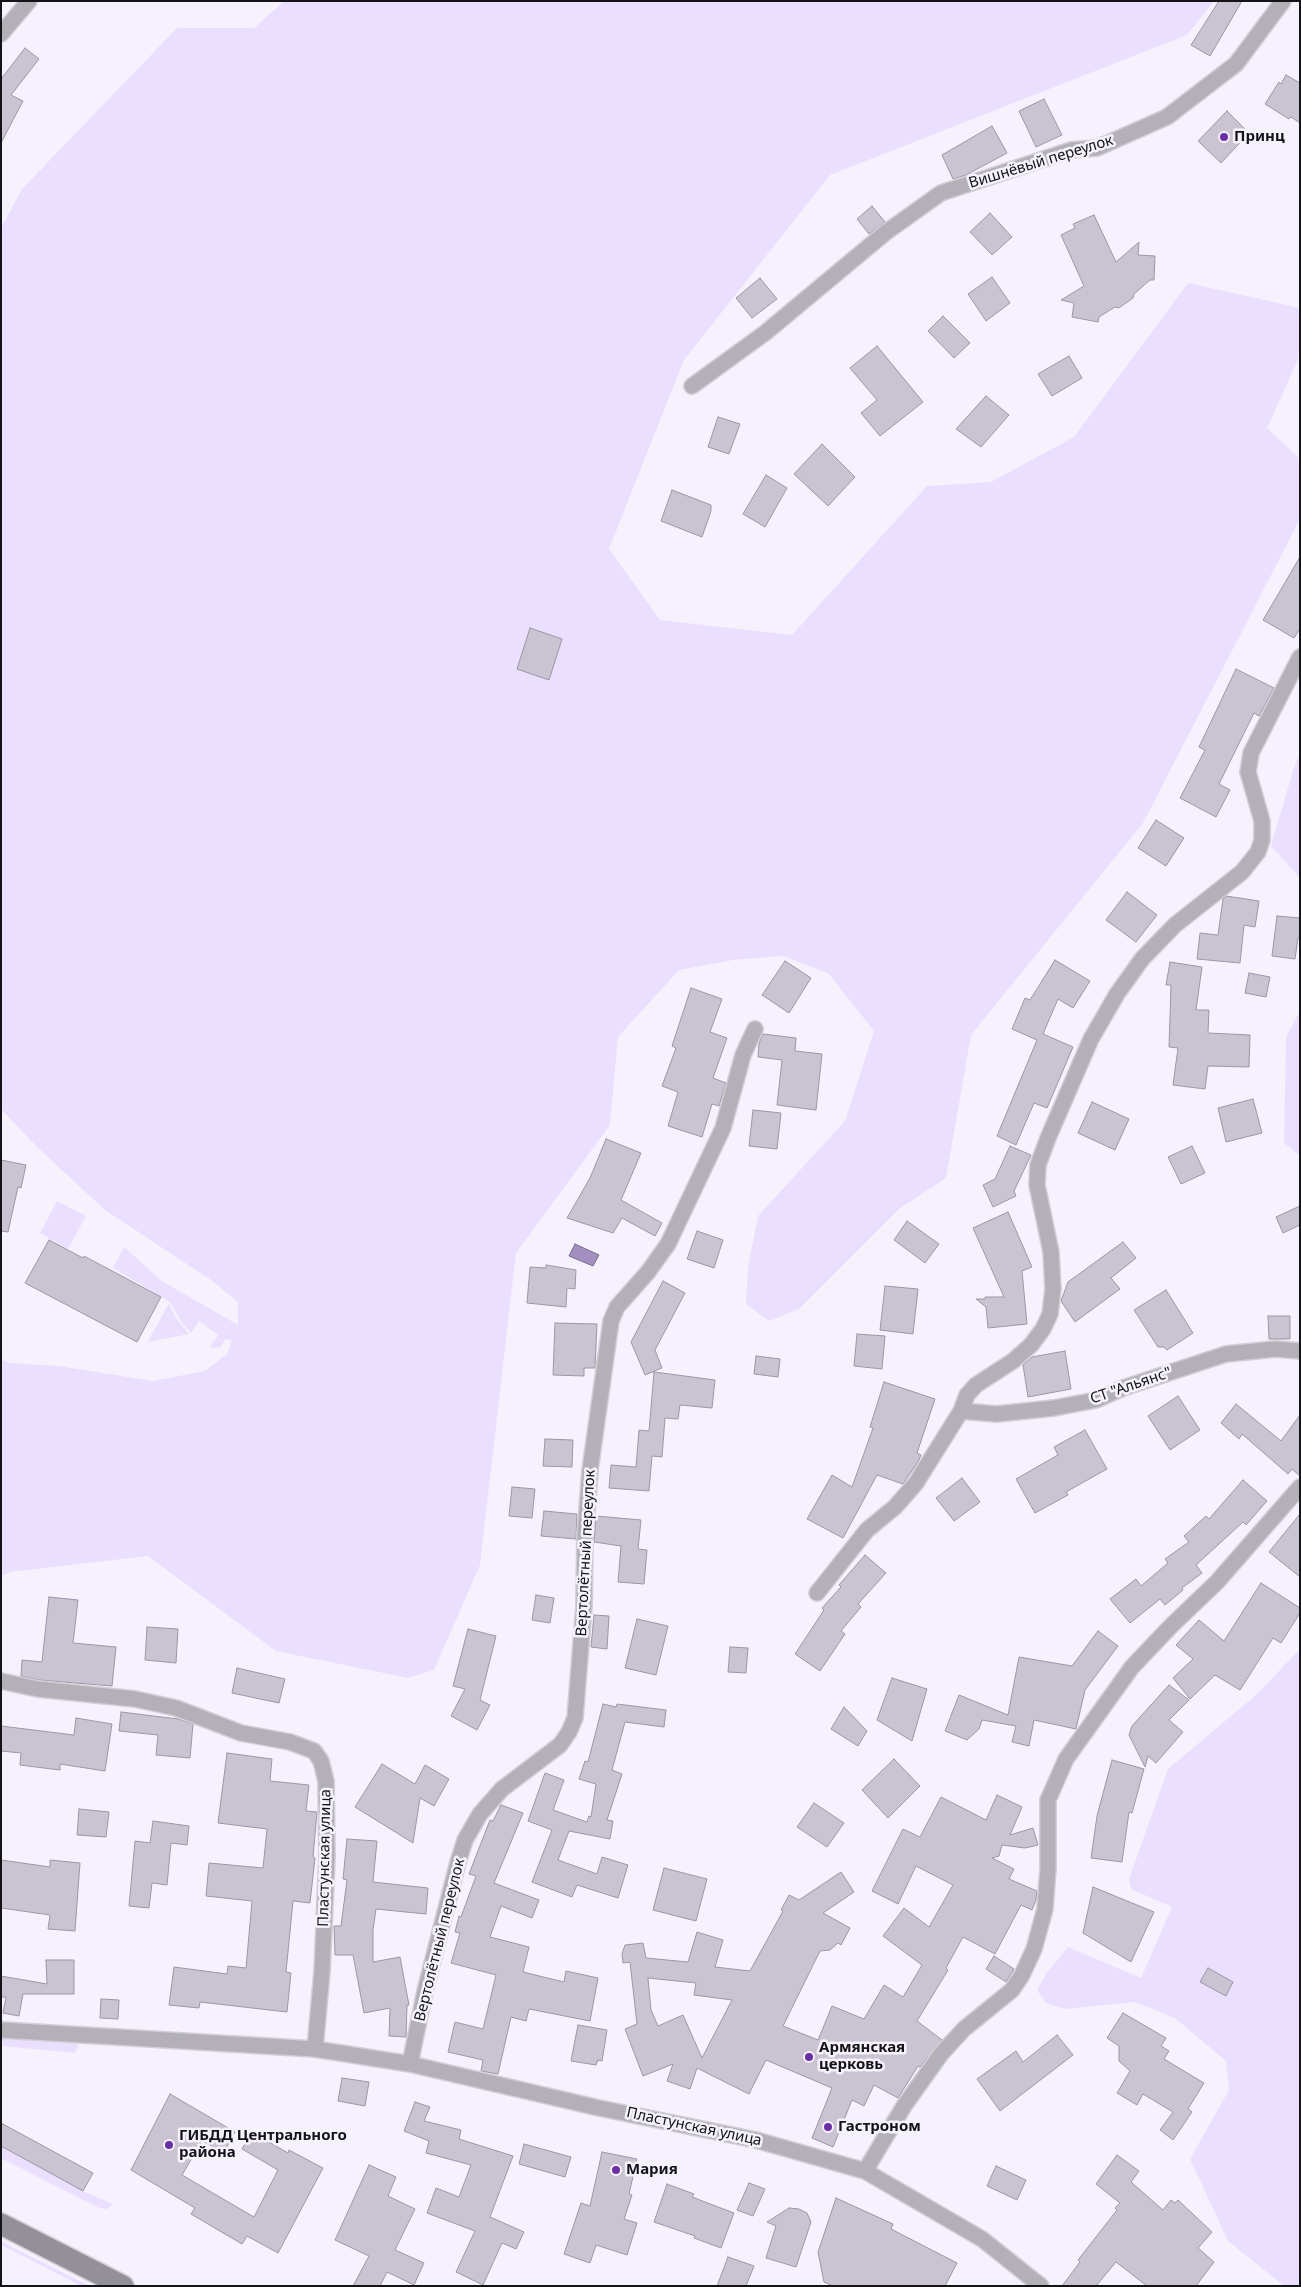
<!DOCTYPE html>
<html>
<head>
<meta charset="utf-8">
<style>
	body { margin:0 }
	#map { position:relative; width:1301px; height:2287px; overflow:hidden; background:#f6f2fd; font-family:"Noto Sans",sans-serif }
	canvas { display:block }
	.frame { position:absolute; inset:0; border:2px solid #141317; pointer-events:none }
</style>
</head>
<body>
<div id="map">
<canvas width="1301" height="2287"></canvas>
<div class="frame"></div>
</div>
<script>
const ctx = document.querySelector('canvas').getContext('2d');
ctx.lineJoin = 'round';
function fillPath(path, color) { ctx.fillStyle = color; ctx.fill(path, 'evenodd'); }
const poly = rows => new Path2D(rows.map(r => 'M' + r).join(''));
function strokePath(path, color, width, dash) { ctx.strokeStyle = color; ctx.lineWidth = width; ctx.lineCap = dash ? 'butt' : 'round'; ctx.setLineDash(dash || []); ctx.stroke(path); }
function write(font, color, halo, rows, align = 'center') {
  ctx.font = font + ' "Noto Sans",sans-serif'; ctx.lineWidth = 5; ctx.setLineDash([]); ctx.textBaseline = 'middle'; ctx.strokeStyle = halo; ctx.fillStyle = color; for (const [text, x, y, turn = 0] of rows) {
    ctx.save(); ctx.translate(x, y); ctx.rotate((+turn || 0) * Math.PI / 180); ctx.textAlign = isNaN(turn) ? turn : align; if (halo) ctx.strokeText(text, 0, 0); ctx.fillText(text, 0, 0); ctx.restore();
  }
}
const green = poly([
	[284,1,1214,1,1187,35,830,175,684,360,609,549,660,620,792,635,927,486,991,482,1074,437,1188,283,1300,308,1300,355,1267,428,1300,459,1300,519,1143,823,971,1035,946,1178,899,1209,799,1309,769,1321,746,1304,748,1268,758,1216,845,1121,874,1031,828,973,783,956,733,960,679,970,618,1037,610,1125,516,1253,480,1565,434,1670,408,1678,276,1651,148,1556,10,1572,1,1576,1,1359,10,1363,59,1366,153,1381,205,1371,227,1354,232,1340,226,1339,220,1347,215,1348,210,1347,218,1335,199,1321,191,1333,180,1320,170,1302,113,1268,124,1247,162,1281,238,1325,238,1302,211,1280,105,1210,37,1147,1,1109,1,228,22,189,177,28,254,28],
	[1300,754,1300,878,1271,846,1294,767],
	[1300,1011,1300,1156,1284,1143,1286,1037],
	[57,1201,86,1216,68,1249,40,1233],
	[169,1303,175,1317,189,1334,148,1342],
	[1300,1649,1300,2286,1284,2286,1228,2241,1190,2159,1229,2090,1226,2061,1175,2018,1135,2002,1064,2009,1046,2003,1037,1990,1046,1974,1068,1947,1141,1978,1172,1907,1131,1889,1129,1879,1168,1769,1256,1695],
	[1,2037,76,2042,79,2045,75,2053,1,2046],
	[1,2146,83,2191,113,2204,107,2209,99,2208,1,2158],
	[1,2241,18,2250,90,2286,81,2286,17,2253,1,2245]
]);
const water = poly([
	[575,1244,599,1255,593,1266,569,1256,575,1244]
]);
const building = poly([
	[1219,1,1242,1,1210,56,1191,45,1219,1],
	[25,48,39,59,11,95,23,101,1,143,1,79,25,48],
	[1286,75,1300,83,1300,123,1291,117,1289,119,1265,104,1279,82,1281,84,1286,75],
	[1044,99,1062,135,1036,147,1019,111,1044,99],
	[1227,111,1249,133,1221,163,1198,141,1227,111],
	[992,126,1007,153,966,175,953,179,942,155,992,126],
	[872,206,885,222,869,234,857,219,872,206],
	[990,213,1012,237,992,255,970,232,990,213],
	[1094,215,1116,262,1139,242,1138,255,1155,256,1154,280,1150,280,1134,294,1133,298,1119,308,1115,307,1099,317,1098,322,1072,317,1074,303,1061,300,1084,286,1061,235,1075,228,1073,224,1094,215],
	[992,277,1010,303,986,321,968,294,992,277],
	[760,278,777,299,752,318,736,298,760,278],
	[943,316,970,343,954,358,928,331,943,316],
	[877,346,923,402,880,436,861,413,877,400,850,368,877,346],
	[1069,356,1082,378,1052,396,1038,374,1069,356],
	[986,396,1009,415,981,447,956,429,986,396],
	[718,417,740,424,729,454,708,447,718,417],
	[822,444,855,477,828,506,794,474,822,444],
	[766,475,787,488,765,527,743,514,766,475],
	[672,490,711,505,711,511,702,537,661,521,672,490],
	[1300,557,1300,629,1294,638,1263,620,1300,557],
	[530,628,562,639,549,680,517,669,530,628],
	[1236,669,1274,688,1259,716,1254,713,1219,784,1230,790,1216,817,1180,798,1205,750,1199,747,1236,669],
	[1156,820,1184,838,1166,866,1138,848,1156,820],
	[1127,892,1157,915,1136,942,1106,920,1127,892],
	[1226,896,1259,901,1255,927,1244,925,1240,963,1197,959,1200,933,1218,935,1223,899,1226,896],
	[1277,916,1300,918,1300,938,1298,938,1295,959,1272,956,1277,916],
	[1055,960,1090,981,1073,1008,1058,999,1043,1034,1073,1047,1047,1108,1034,1103,1016,1145,997,1136,1037,1040,1012,1029,1025,998,1030,1000,1055,960],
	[785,961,811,978,789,1013,762,995,785,961],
	[1170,962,1202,967,1196,1010,1209,1010,1208,1033,1250,1035,1249,1067,1208,1066,1205,1089,1173,1085,1178,1048,1169,1047,1171,985,1166,985,1170,962],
	[1249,973,1270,977,1266,997,1245,993,1249,973],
	[691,988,722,999,710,1032,727,1038,713,1078,726,1083,719,1106,712,1104,702,1137,668,1126,678,1092,662,1086,676,1048,672,1046,691,988],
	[763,1034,796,1038,795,1051,822,1054,816,1110,777,1105,782,1060,758,1057,759,1043,763,1034],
	[1253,1099,1262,1133,1226,1142,1218,1108,1253,1099],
	[1092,1102,1129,1119,1115,1150,1078,1133,1092,1102],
	[753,1110,781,1113,777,1149,749,1146,753,1110],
	[606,1139,641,1153,621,1200,662,1223,655,1236,622,1218,613,1233,567,1218,590,1178,606,1139],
	[1010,1146,1031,1155,1014,1191,1016,1196,993,1207,983,1185,995,1179,1010,1146],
	[1192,1146,1205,1173,1181,1184,1168,1157,1192,1146],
	[1,1160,26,1165,21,1188,18,1187,8,1232,1,1231,1,1160],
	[1300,1206,1300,1225,1283,1233,1276,1217,1300,1206],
	[1008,1212,1032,1267,1022,1271,1027,1324,988,1328,986,1307,976,1299,985,1299,985,1297,1004,1297,973,1228,1008,1212],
	[907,1221,939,1244,925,1263,894,1240,907,1221],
	[697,1231,723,1240,714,1268,687,1259,697,1231],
	[49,1240,83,1258,84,1256,161,1297,137,1342,25,1283,49,1240],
	[1123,1242,1136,1258,1111,1278,1120,1289,1075,1322,1061,1301,1068,1282,1123,1242],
	[546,1265,576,1270,575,1289,567,1288,566,1307,527,1303,530,1267,546,1268,546,1265],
	[663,1281,685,1293,655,1350,662,1368,645,1375,631,1342,663,1281],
	[885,1286,918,1289,913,1334,880,1330,885,1286],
	[1166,1290,1193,1333,1167,1350,1164,1347,1158,1347,1134,1310,1166,1290],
	[1268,1316,1290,1316,1290,1339,1269,1339,1268,1316],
	[555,1323,597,1324,595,1368,584,1368,584,1376,553,1375,555,1323],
	[857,1334,885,1336,882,1369,854,1366,857,1334],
	[1065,1351,1071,1389,1028,1397,1023,1365,1032,1357,1065,1351],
	[756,1356,780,1359,778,1377,754,1374,756,1356],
	[654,1372,715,1380,712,1408,680,1405,678,1419,665,1418,662,1457,652,1456,649,1491,609,1488,611,1465,636,1467,639,1430,649,1431,654,1372],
	[884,1382,935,1399,917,1453,921,1455,918,1462,903,1484,877,1475,843,1538,807,1519,832,1475,852,1487,873,1428,870,1427,884,1382],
	[1178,1396,1200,1430,1170,1450,1148,1416,1178,1396],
	[1236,1404,1281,1441,1300,1415,1300,1476,1292,1469,1288,1474,1242,1434,1239,1439,1221,1423,1236,1404],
	[1085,1430,1107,1469,1066,1492,1068,1495,1035,1513,1016,1479,1058,1455,1054,1447,1085,1430],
	[545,1439,573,1440,572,1467,543,1466,545,1439],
	[962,1478,980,1502,954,1521,936,1498,962,1478],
	[1243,1480,1267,1501,1246,1525,1243,1522,1196,1565,1202,1573,1182,1588,1183,1590,1165,1605,1160,1599,1130,1623,1110,1599,1136,1579,1141,1586,1168,1563,1165,1559,1189,1542,1184,1536,1206,1516,1209,1519,1243,1480],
	[512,1487,535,1489,532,1518,509,1516,512,1487],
	[544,1511,577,1514,576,1539,541,1536,544,1511],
	[1300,1514,1300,1577,1269,1552,1300,1514],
	[596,1516,641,1520,638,1549,647,1550,644,1584,618,1582,621,1546,594,1542,596,1516],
	[865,1555,886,1573,858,1604,861,1607,841,1631,845,1634,820,1671,795,1654,824,1610,822,1608,841,1587,839,1585,865,1555],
	[1261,1583,1300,1608,1300,1613,1281,1643,1273,1638,1240,1690,1215,1675,1190,1699,1173,1678,1193,1659,1176,1645,1199,1620,1224,1641,1261,1583],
	[536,1595,554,1598,550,1623,532,1620,536,1595],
	[49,1597,78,1600,73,1643,116,1647,112,1686,39,1680,21,1676,22,1660,42,1662,49,1597],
	[594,1615,609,1616,607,1649,591,1647,594,1615],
	[637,1619,668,1626,656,1675,625,1668,637,1619],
	[147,1627,178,1629,176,1663,145,1660,147,1627],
	[468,1629,496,1636,480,1700,490,1705,477,1730,451,1716,465,1689,453,1686,468,1629],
	[1098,1631,1118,1646,1085,1690,1076,1729,1034,1720,1029,1746,1012,1742,1016,1726,982,1720,979,1729,967,1740,945,1731,959,1695,1008,1715,1019,1657,1072,1666,1098,1631],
	[730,1647,748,1648,746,1673,728,1672,730,1647],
	[237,1668,285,1679,279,1703,232,1693,237,1668],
	[892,1678,927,1689,912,1741,877,1720,892,1678],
	[1169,1685,1189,1700,1169,1720,1183,1732,1156,1763,1148,1756,1145,1767,1129,1735,1132,1726,1169,1685],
	[603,1704,616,1707,617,1704,666,1710,664,1727,625,1722,612,1770,622,1774,607,1820,613,1821,610,1839,569,1831,558,1860,597,1874,602,1857,628,1865,618,1898,577,1885,572,1897,532,1882,552,1830,528,1821,545,1773,564,1780,553,1810,587,1822,589,1816,591,1817,596,1784,579,1779,585,1761,588,1762,603,1704],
	[844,1707,867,1731,858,1746,831,1729,844,1707],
	[121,1712,178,1719,193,1724,190,1758,156,1755,158,1735,119,1731,121,1712],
	[76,1718,112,1724,105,1771,60,1764,60,1770,20,1765,21,1753,1,1751,1,1726,74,1735,76,1718],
	[227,1753,272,1759,270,1781,309,1785,306,1811,317,1812,313,1857,315,1858,310,1903,293,1901,286,1972,291,1973,287,2012,200,2002,199,2008,169,2005,174,1967,227,1974,228,1966,246,1968,252,1901,206,1896,209,1863,263,1868,267,1829,218,1823,227,1753],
	[894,1759,920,1786,888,1818,862,1790,894,1759],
	[1112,1760,1144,1769,1132,1813,1129,1812,1122,1862,1091,1858,1097,1816,1112,1760],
	[382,1764,415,1784,425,1765,449,1779,434,1806,420,1798,413,1843,355,1807,382,1764],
	[997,1795,1022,1807,1010,1835,1033,1828,1038,1845,1025,1848,1002,1845,999,1856,992,1858,1014,1869,1009,1879,1037,1891,1036,1900,1032,1910,1021,1905,995,1954,963,1937,946,1968,948,1970,917,2021,942,2040,920,2067,918,2066,898,2098,874,2085,864,2106,852,2100,833,2147,812,2138,832,2088,766,2060,749,2094,697,2068,690,2089,667,2081,673,2064,643,2076,625,2029,637,2024,630,1962,623,1963,622,1954,625,1945,643,1943,646,1958,688,1962,697,1932,723,1940,715,1967,750,1971,783,1911,781,1910,789,1895,799,1900,841,1872,854,1892,823,1913,850,1928,841,1945,838,1943,830,1950,820,1951,783,2026,818,2040,832,2006,864,2019,884,1985,903,1997,922,1965,883,1936,904,1908,929,1927,953,1885,916,1866,898,1904,872,1891,903,1829,920,1837,941,1797,986,1820,997,1795],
	[648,1978,696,1983,694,1995,732,2000,702,2058,683,2015,658,2026,651,2010,648,1978],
	[814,1803,844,1823,827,1847,797,1827,814,1803],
	[501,1805,523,1813,494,1883,539,1900,532,1918,501,1906,490,1937,529,1947,523,1972,564,1982,566,1971,598,1978,590,2021,529,2009,526,2021,511,2017,498,2074,481,2071,483,2060,448,2052,455,2022,483,2029,496,1975,451,1963,460,1933,455,1932,459,1916,461,1917,476,1876,469,1874,490,1820,493,1821,501,1805],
	[79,1809,109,1812,106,1837,77,1835,79,1809],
	[153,1821,189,1826,187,1845,171,1843,167,1885,152,1883,149,1908,129,1906,135,1841,150,1843,153,1821],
	[347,1839,377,1841,373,1882,428,1888,426,1914,376,1909,373,1930,373,1962,400,1957,409,2005,407,2005,406,2037,389,2036,390,2008,364,2013,353,1955,335,1955,334,1926,341,1926,347,1880,343,1879,347,1839],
	[1,1860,50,1867,50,1860,80,1863,75,1931,48,1929,50,1915,1,1908,1,1860],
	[664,1868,707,1879,696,1921,653,1910,664,1868],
	[1093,1887,1154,1912,1131,1962,1083,1933,1093,1887],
	[994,1956,1014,1969,1006,1982,986,1969,994,1956],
	[46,1960,74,1960,74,1994,23,1994,19,2016,3,2013,6,1997,1,1997,1,1976,47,1984,46,1960],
	[1208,1968,1233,1982,1226,1996,1200,1982,1208,1968],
	[101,1999,119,2000,118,2019,100,2018,101,1999],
	[1123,2013,1166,2038,1161,2046,1169,2051,1164,2059,1204,2083,1188,2109,1192,2112,1173,2140,1160,2130,1173,2112,1143,2094,1137,2105,1117,2093,1130,2071,1119,2061,1119,2046,1107,2038,1123,2013],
	[578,2025,607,2030,602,2061,598,2060,596,2065,571,2061,578,2025],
	[1057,2035,1073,2055,1000,2111,977,2079,1016,2051,1023,2062,1057,2035],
	[342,2078,369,2082,365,2106,338,2101,342,2078],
	[170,2094,235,2132,224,2152,202,2141,182,2175,254,2217,278,2170,242,2149,252,2132,288,2153,289,2150,323,2168,278,2253,247,2236,242,2244,191,2214,195,2208,131,2170,170,2094],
	[415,2102,430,2107,424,2121,461,2130,459,2139,513,2156,490,2217,524,2232,516,2249,502,2243,483,2285,456,2272,475,2231,427,2213,436,2188,459,2197,471,2165,426,2153,429,2141,404,2131,415,2102],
	[1,2123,93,2173,83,2191,1,2146,1,2123],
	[524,2144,571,2157,565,2177,519,2164,524,2144],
	[602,2152,637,2159,629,2194,632,2195,624,2219,637,2223,627,2255,596,2245,590,2263,564,2254,581,2203,590,2206,602,2152],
	[1117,2155,1139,2171,1131,2182,1163,2210,1171,2200,1175,2203,1178,2200,1212,2232,1198,2248,1214,2262,1196,2286,1147,2286,1116,2262,1096,2286,1062,2286,1080,2262,1078,2260,1117,2210,1115,2208,1120,2203,1096,2184,1117,2155],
	[369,2165,396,2177,388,2196,415,2209,395,2250,424,2263,414,2285,387,2272,380,2286,353,2286,369,2256,335,2240,369,2165],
	[996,2166,1026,2180,1017,2200,987,2186,996,2166],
	[749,2183,765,2189,753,2216,737,2210,749,2183],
	[667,2184,694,2194,692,2197,734,2213,721,2248,694,2238,695,2236,654,2222,667,2184],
	[836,2198,893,2224,891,2229,957,2263,945,2286,833,2286,824,2282,818,2252,836,2198],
	[789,2208,799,2209,807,2213,811,2222,796,2267,766,2258,776,2226,767,2222,789,2208],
	[728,2257,754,2266,746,2286,717,2286,728,2257]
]);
const street = poly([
	[1,34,29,1],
	[692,386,765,333,885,233,941,193,1071,150,1097,148,1167,117,1236,64,1283,1],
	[961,1411,997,1414,1054,1408,1096,1400,1123,1388,1226,1354,1275,1349,1300,1351],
	[817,1593,867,1530,895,1507,916,1483,961,1411,967,1395,976,1385,1013,1361,1031,1345,1043,1329,1050,1314,1053,1289,1051,1252,1037,1185,1038,1165,1048,1138,1091,1039,1117,994,1142,959,1175,925,1242,872,1258,852,1262,840,1262,821,1248,772,1251,753,1300,657],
	[1,1681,38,1689,135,1699,176,1708,241,1733,290,1742,314,1751,321,1761,326,1781,327,1857,322,1971,315,2049],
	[1,2030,315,2049,410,2064,599,2108,756,2140,865,2171,982,2239,1041,2286],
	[410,2064,425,1991,458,1862,465,1840,480,1814,502,1789,560,1745,569,1732,575,1718,584,1606,585,1535,590,1470,611,1321,617,1307,648,1272,668,1244,723,1128,743,1055,755,1029],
	[865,2171,904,2106,941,2054,964,2029,1012,1990,1022,1975,1034,1949,1045,1909,1048,1868,1048,1800,1066,1759,1132,1667,1171,1626,1217,1582,1300,1487]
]);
const secondary = poly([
	[1,2224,123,2286]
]);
const markers = [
	[1224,137,5,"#6b2fa5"],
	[809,2057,5,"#6b2fa5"],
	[828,2127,5,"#6b2fa5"],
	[169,2145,5,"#6b2fa5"],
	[616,2170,5,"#6b2fa5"]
];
const poiNames = [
	["Принц",1234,137],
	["Армянская",819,2048],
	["церковь",819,2065],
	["Гастроном",838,2127],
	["ГИБДД Центрального",179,2136],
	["района",179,2153],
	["Мария",626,2170]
];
const streetNames = [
	["Вишнёвый переулок",1041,162,-17],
	["СТ \"Альянс\"",1131,1386,-19],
	["Вертолётный переулок",586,1553,-87],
	["Пластунская улица",325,1858,-89],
	["Вертолётный переулок",440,1940,-76],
	["Пластунская улица",694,2127,12]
];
fillPath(green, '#ebdfff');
fillPath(water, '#a490c0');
strokePath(water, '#796a8d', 1);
fillPath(building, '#cac4d2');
strokePath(building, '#9b96a4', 1);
strokePath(street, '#d2ced8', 18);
strokePath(secondary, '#d2ced8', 24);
strokePath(street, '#b3b1b7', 15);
strokePath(secondary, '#939099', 21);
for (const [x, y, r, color] of markers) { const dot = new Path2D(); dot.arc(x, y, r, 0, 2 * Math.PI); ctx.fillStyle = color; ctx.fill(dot); strokePath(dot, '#f6f2fd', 2); }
write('bold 15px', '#141317', '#f6f2fd', poiNames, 'left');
write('15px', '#141317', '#f6f2fd', streetNames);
</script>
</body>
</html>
